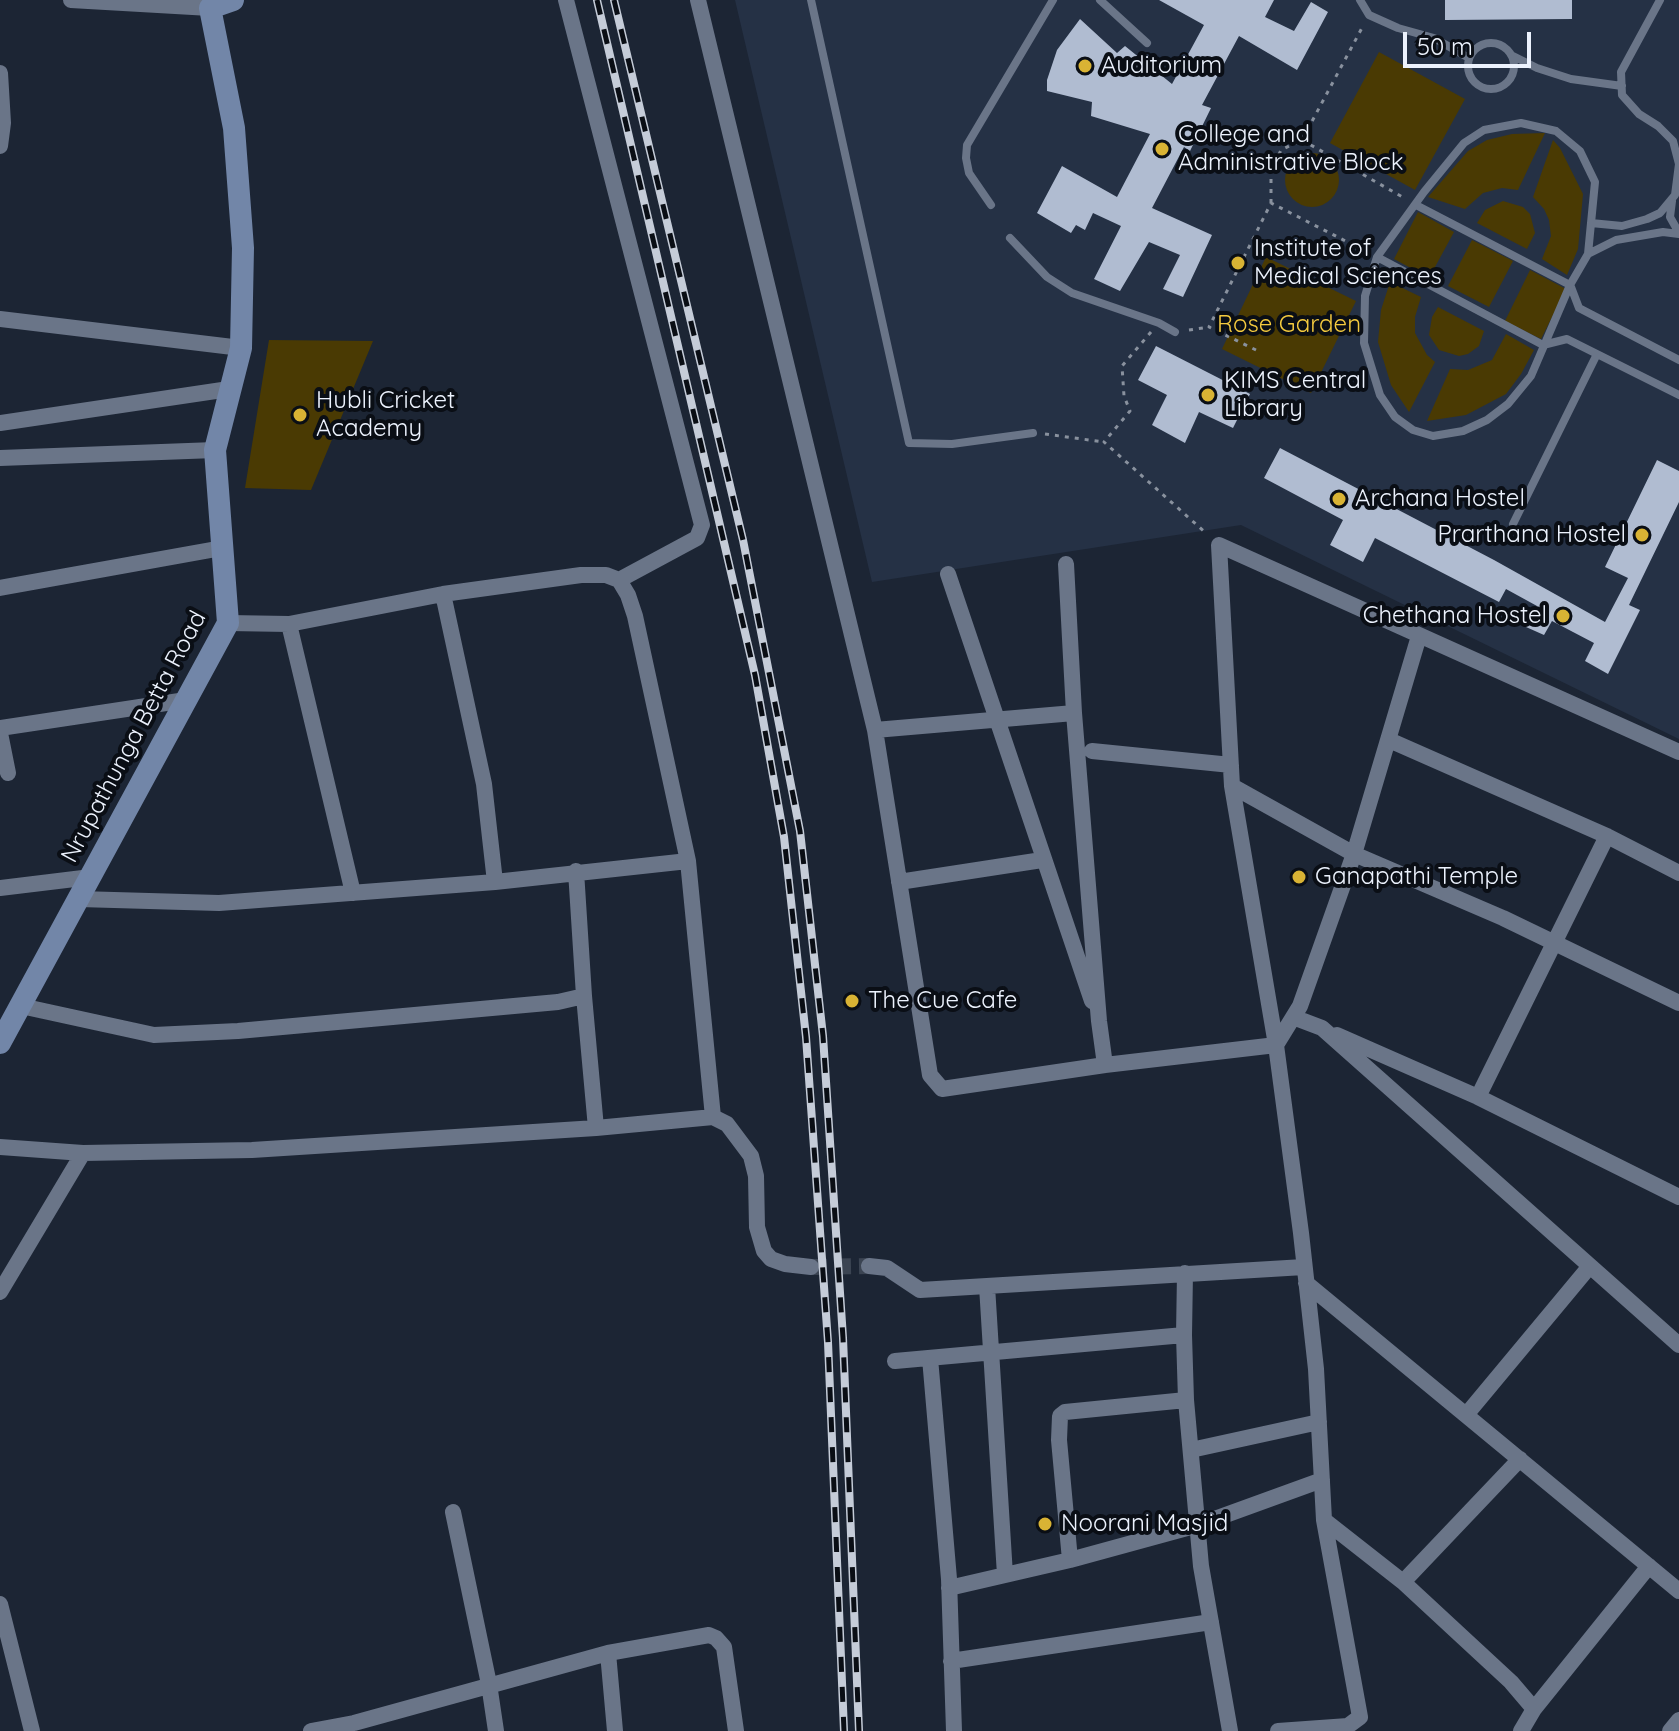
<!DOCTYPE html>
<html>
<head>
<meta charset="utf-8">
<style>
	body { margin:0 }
	#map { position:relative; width:1679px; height:1731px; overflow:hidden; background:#1c2534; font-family:Quicksand,sans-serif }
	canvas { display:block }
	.scale { position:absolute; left:1403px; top:32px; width:128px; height:36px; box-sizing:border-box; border:4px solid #ecf2fd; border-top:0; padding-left:10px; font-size:24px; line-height:28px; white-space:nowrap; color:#ecf2fd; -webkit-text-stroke:6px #0a0e15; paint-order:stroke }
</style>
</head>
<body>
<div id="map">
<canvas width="1679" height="1731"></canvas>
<div class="scale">50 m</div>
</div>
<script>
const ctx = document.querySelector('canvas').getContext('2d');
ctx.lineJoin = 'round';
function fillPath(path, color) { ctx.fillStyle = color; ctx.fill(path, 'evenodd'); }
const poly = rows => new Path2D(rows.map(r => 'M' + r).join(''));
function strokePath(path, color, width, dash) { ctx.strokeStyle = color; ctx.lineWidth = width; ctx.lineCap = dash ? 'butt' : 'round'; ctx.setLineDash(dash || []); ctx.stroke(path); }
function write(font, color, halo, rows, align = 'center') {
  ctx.font = font + ' Quicksand,sans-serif'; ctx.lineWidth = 8; ctx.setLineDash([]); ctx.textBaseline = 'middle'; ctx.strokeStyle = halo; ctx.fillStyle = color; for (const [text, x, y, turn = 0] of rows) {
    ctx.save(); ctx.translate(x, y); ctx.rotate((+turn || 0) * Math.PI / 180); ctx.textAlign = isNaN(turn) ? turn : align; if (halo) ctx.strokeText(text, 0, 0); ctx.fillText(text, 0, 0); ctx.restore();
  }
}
const built = poly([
	[735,0,1679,0,1679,739,1241,525,872,582]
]);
const green = poly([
	[1379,52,1465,99,1415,190,1330,143],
	[1545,133,1518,190,1502,188,1483,193,1465,209,1428,197,1468,151,1487,140,1512,134],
	[1553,140,1560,148,1583,194,1578,249,1567,275,1542,259,1551,236,1549,220,1544,209,1533,197],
	'1285 180a27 27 0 1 1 54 0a27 27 0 1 1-54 0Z',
	[1503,201,1523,207,1530,214,1535,233,1527,249,1477,223,1485,210],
	[1418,212,1454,232,1429,278,1394,259],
	[1472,240,1513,261,1489,307,1448,286],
	[1266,257,1356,301,1311,393,1222,349],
	[1530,270,1566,289,1541,339,1505,321],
	[1390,282,1421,297,1415,317,1415,333,1427,355,1435,362,1409,412,1391,385,1378,342,1381,310],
	[1438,307,1484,331,1479,346,1468,354,1459,356,1439,350,1429,335,1432,317],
	[1506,334,1534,350,1521,374,1506,394,1466,415,1427,421,1450,369,1468,370,1492,360],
	[269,340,373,341,311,490,245,488]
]);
const building = poly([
	[1159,0,1274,0,1265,17,1294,31,1311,2,1328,12,1297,70,1239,36,1202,105,1211,108,1190,151,1184,147,1152,208,1212,235,1183,297,1163,289,1180,255,1149,242,1120,291,1094,279,1121,226,1093,213,1085,230,1076,225,1071,233,1037,213,1062,166,1117,197,1150,134,1091,116,1092,102,1047,91,1047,80,1057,50,1080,19,1117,53,1125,46,1172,84,1204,25],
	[1445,0,1572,0,1572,19,1445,20],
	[1156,346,1250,394,1233,428,1199,412,1185,443,1152,425,1167,395,1138,380],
	[1280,448,1494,560,1605,622,1628,578,1605,567,1657,460,1679,471,1679,502,1629,605,1640,610,1608,674,1585,661,1594,643,1552,621,1544,635,1526,627,1537,606,1506,589,1499,602,1375,538,1363,562,1330,545,1343,520,1264,478]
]);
const streetTunnel = poly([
	[811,1267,869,1266]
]);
const path = poly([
	[1302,140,1406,199],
	[1271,203,1271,172,1281,150,1302,140,1363,26],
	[1189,330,1209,327],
	[1151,332,1122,366,1124,396,1130,411,1104,442,1207,534],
	[1256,350,1209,327,1271,203,1367,252],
	[1045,434,1104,442]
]);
const lane = poly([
	[811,0,909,443,952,444,1033,433],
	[1100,0,1147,43],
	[1360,0,1369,15,1398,28,1434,38,1469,58],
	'1468 66a23 23 0 1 1 46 0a23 23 0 1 1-46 0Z',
	[1513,56,1537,68,1571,79,1622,86],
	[1521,123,1556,131,1580,151,1595,182,1588,254,1570,285,1531,376,1508,404,1487,420,1463,431,1433,436,1413,430,1395,417,1380,395,1364,343,1365,296,1377,257,1424,192,1464,143,1484,130,1521,123],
	[1672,201,1670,217,1679,233],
	[991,205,969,173,966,158,967,145,1053,0],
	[1416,205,1570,285],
	[1591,223,1622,226,1647,219,1660,213,1675,195,1679,164,1673,141,1658,126,1639,114,1622,95,1621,72,1660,0],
	[1010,238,1047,277,1072,293,1159,323,1175,332],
	[1588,254,1616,240,1663,232,1679,234],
	[1377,257,1543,345,1567,339,1679,395],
	[1571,287,1579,308,1679,360],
	[1513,524,1597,354]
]);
const street = poly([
	[71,0,210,8,209,0],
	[566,0,702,525,697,538,619,580],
	[698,0,875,730,930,1075,942,1089,1105,1065,1276,1045,1232,786,1219,545,1679,752],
	[0,73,3,123,0,146],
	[0,319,241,348],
	[0,423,229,389],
	[0,458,215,450],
	[1066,564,1074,713],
	[948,574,1092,1001],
	[0,588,222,548],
	[443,594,484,784,495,882],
	[228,623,289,624,443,594,581,575,606,575,619,580,628,595,635,616,688,861,713,1117],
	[289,624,353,893],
	[0,728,186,700],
	[875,730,1074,713,1099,1021,1105,1065],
	[0,733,8,773],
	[1389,740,1607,836,1679,873],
	[1092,751,1231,765],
	[1232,786,1354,854,1503,918,1679,1003],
	[576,871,584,996,596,1128],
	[899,882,1042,860],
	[0,888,91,877],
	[79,899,219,903,495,882,688,861],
	[21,1006,154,1035,238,1031,558,1002,584,996],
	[1293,1017,1322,1028,1679,1345],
	[1337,1035,1478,1097,1679,1197],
	[1478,1097,1607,836],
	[0,1147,83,1153,252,1150,596,1128,713,1117,727,1124,751,1156,756,1176,757,1227,764,1251,771,1259,785,1264,811,1267],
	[869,1266,887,1268,920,1290,1304,1267],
	[1306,1283,1679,1591],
	[987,1286,1005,1575],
	[0,1292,83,1153],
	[1184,1335,1186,1400,1201,1566,1230,1731],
	[930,1358,949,1579,954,1731],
	[895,1361,1184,1335,1185,1273],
	[1466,1415,1590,1266],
	[1191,1450,1319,1422],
	[453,1512,489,1684,496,1731],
	[1324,1520,1403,1582,1511,1682,1534,1709,1521,1731],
	[1070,1560,1059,1440,1060,1416,1065,1412,1186,1400],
	[1403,1582,1520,1459],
	[949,1588,1070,1560,1198,1525,1322,1480],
	[0,1604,32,1731],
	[608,1653,615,1731],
	[951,1661,1211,1622],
	[1534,1709,1649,1566],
	[311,1731,354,1723,608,1653,709,1635,716,1638,724,1647,736,1731],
	[1278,1731,1348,1726,1360,1717,1324,1520,1316,1369,1301,1233,1276,1045,1300,1006,1354,854,1419,636],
	[1670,1731,1679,1720]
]);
const secondary = poly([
	[0,1043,228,623,215,450,241,348,243,248,234,128,210,8,233,0]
]);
const rail = poly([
	[597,0,755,675,784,837,806,1037,828,1342,844,1731],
	[614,0,743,540,800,831,823,1036,843,1338,859,1731]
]);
const markers = [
	[1085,66,8,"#d9b334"],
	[1162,149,8,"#d9b334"],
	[1238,263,8,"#d9b334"],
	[1208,395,8,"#d9b334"],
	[300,415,8,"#d9b334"],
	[1339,499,8,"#d9b334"],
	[1642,535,8,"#d9b334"],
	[1563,616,8,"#d9b334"],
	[1299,877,8,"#d9b334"],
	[852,1001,8,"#d9b334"],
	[1045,1524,8,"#d9b334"]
];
const poiNames = [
	["Auditorium",1101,66],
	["College and",1178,135],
	["Administrative Block",1178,163],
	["Institute of",1254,249],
	["Medical Sciences",1254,277],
	["KIMS Central",1224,381],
	["Library",1224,409],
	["Hubli Cricket",316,401],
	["Academy",316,429],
	["Archana Hostel",1355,499],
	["Prarthana Hostel",1626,535,"right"],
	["Chethana Hostel",1547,616,"right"],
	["Ganapathi Temple",1315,877],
	["The Cue Cafe",868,1001],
	["Noorani Masjid",1061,1524]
];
const parkNames = [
	["Rose Garden",1289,325]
];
const streetNames = [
	["Nrupathunga Betta Road",134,737,-62]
];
fillPath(built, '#253145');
fillPath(green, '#4a3a03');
fillPath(building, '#b0bcd1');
strokePath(streetTunnel, '#3b4452', 16, [16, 8]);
strokePath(path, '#89919e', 3, [4, 6]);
strokePath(lane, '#6a7588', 8);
strokePath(street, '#6a7588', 16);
strokePath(secondary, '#7286a8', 22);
strokePath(rail, '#c5ccd8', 8);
strokePath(rail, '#0a0e15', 5, [15]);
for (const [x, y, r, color] of markers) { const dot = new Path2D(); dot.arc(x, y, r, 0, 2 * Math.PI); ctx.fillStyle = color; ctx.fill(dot); strokePath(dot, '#0a0e15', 3); }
write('24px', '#ecf2fd', '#0a0e15', poiNames, 'left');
write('24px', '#f4ca3f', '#0a0e15', parkNames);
write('24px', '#ecf2fd', '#0a0e15', streetNames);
</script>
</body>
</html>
